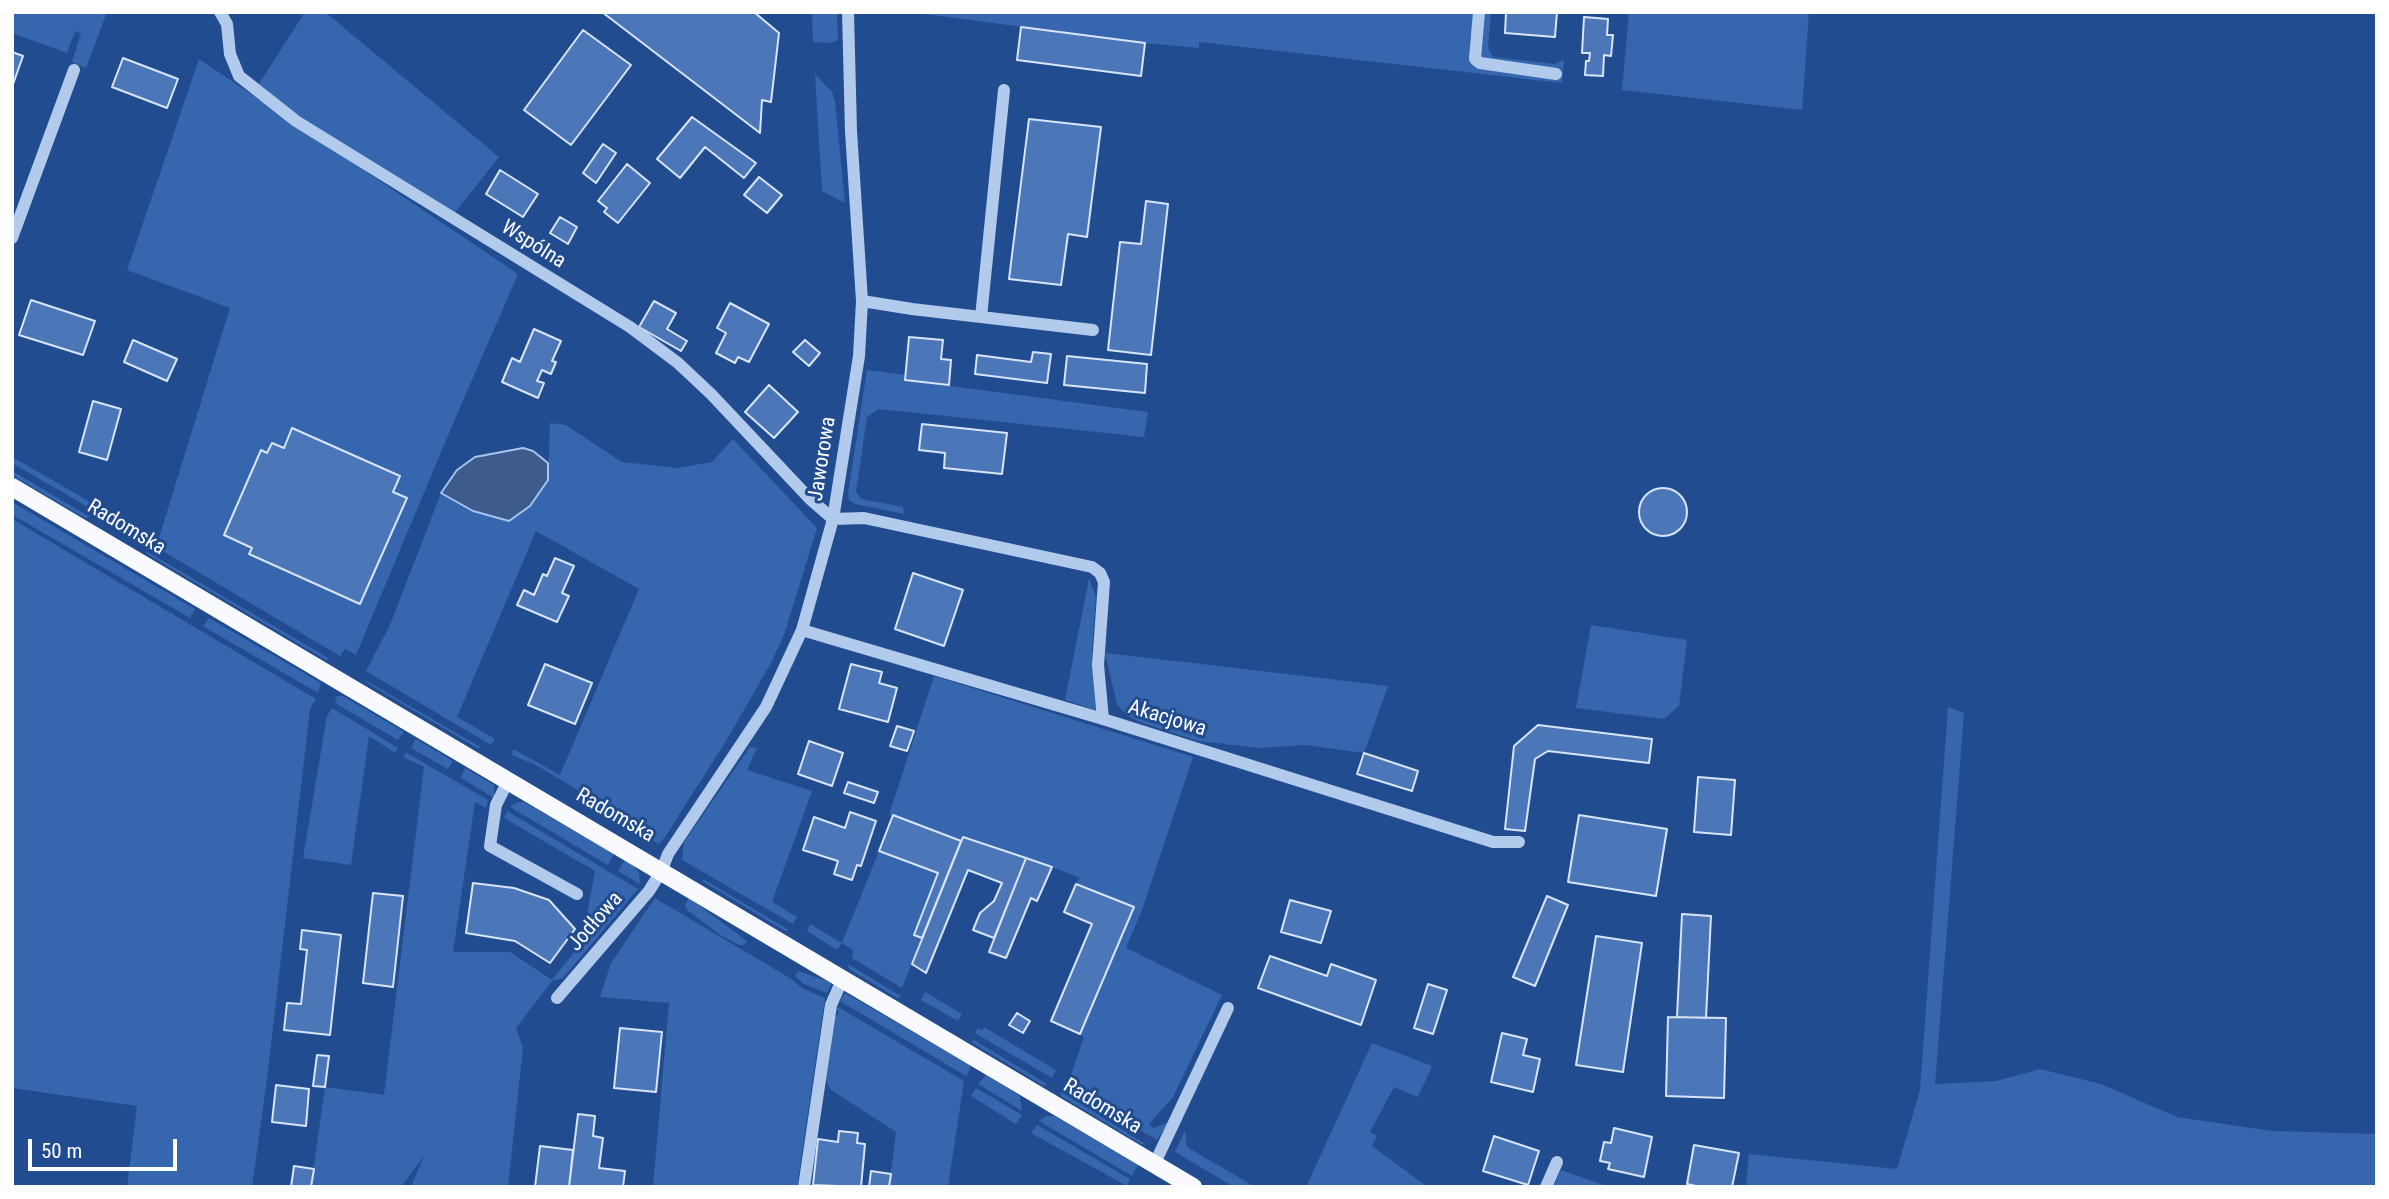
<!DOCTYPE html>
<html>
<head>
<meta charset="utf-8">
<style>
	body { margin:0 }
	#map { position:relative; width:2389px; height:1199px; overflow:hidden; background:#224c90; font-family:"Roboto Condensed",sans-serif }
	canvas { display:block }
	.frame { position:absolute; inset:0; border:14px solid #fff; pointer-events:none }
	.scale { position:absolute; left:28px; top:1139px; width:149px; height:32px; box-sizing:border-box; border:4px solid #fff; border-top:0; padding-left:9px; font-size:21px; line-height:24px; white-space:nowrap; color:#fff; -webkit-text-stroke:5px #224c90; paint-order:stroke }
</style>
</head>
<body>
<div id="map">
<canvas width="2389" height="1199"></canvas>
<div class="frame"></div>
<div class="scale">50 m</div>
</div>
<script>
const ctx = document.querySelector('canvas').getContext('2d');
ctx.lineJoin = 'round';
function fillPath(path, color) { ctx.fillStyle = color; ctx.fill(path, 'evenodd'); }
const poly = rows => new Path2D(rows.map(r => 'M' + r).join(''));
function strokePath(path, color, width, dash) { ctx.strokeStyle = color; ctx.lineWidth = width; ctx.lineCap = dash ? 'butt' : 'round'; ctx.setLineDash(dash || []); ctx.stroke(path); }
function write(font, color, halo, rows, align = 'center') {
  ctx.font = font + ' "Roboto Condensed",sans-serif'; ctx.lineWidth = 6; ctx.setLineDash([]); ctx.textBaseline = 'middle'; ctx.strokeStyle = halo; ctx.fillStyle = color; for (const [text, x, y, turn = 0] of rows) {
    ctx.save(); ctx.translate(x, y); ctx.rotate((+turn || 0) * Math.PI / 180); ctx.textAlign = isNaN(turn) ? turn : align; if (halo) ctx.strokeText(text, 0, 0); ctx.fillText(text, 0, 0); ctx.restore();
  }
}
const green = poly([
	[12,12,107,12,86,68,72,62,81,33,75,31,67,53,12,33],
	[305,12,325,12,499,157,454,214,315,128,258,85],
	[812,12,837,12,838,40,830,43,813,42],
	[910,12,1491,12,1488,48,1493,57,1554,64,1564,60,1562,83,1199,42,1199,48,1145,43],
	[1629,12,1809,12,1802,110,1622,90],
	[199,59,518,274,452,426,356,655,345,649,340,656,149,543,153,539,158,541,230,308,127,270],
	[815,74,832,92,835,102,845,203,822,191],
	[867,370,905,375,905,380,1148,412,1144,437,879,409,867,417,856,492,861,499,903,507,904,514,855,504,849,500,848,494],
	[550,423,566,425,622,462,678,468,712,462,733,439,817,528,784,635,771,663,726,741,665,837,659,844,620,822,586,795,536,765,512,755,513,749,560,775,639,589,536,531,457,717,495,739,491,745,366,671,390,625,441,493,473,511,548,480],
	[12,457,54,481,102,509,98,513,12,463],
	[12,471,90,517,85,518,12,475],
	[12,502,195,609,190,618,23,521,12,515],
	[12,519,316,699,310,709,267,1079,252,1187,127,1187,137,1106,12,1088],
	[146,551,330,659,326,660,147,554],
	[1089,579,1096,596,1092,650,1096,710,1065,700],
	[209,618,321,683,318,693,203,626],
	[1591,625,1687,640,1679,706,1664,719,1576,708],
	[1105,653,1219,666,1388,686,1364,753,1305,745,1260,748,1198,741,1140,722,1126,715,1117,704],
	[934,676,1193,757,1142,910,1126,948,1222,995,1173,1097,1149,1124,1154,1128,1169,1122,1157,1140,1065,1086,1070,1078,1084,1037,1080,1034,1133,907,1076,884,1080,878,1052,867,964,837,961,841,889,815],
	[365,680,482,748,477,748,367,683],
	[337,696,343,696,404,732,398,740,335,703],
	[1948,707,1964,713,1935,1084,1996,1081,2040,1069,2101,1084,2177,1117,2272,1131,2377,1134,2377,1187,1746,1187,1749,1154,1897,1169,1920,1090],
	[332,708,398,748,395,753,369,736,351,865,303,858,327,716],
	[416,739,453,761,448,769,411,748],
	[750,747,757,748,747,770,812,791,772,902,797,917,793,924,682,860,684,842],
	[407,753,488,800,486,808,475,802,453,952,510,952,552,980,582,942,595,871,504,818,507,811,638,889,563,978,552,981,516,1028,523,1048,508,1187,411,1187,424,1156,401,1187,311,1187,325,1087,384,1095,424,767,403,757],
	[465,768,494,785,494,798,461,778],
	[518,802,524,802,614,854,608,865,510,807],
	[879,851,938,873,915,935,922,938,902,988,852,958,853,950,848,947,842,943,837,950,807,931,810,924,842,943],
	[625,860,632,863,639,873,640,884,618,871],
	[703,879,789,930,785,931,702,881],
	[655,898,793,980,802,988,825,998,797,1187,653,1187,669,1003,600,997,611,963],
	[689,898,747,941,744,945,739,945,722,936,687,910,685,905],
	[848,964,902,997,897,998,849,969],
	[798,971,830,982,831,985,827,993,804,984,795,976],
	[925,992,962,1014,958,1021,921,1000],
	[845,993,970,1065,970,1069,966,1076,840,1001],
	[838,1007,964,1081,948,1187,889,1187,896,1132,830,1089,825,1078,832,1020,839,1013,836,1009],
	[984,1027,1056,1070,1052,1078,975,1033,978,1028,982,1030],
	[972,1039,1047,1084,1044,1086,973,1043],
	[1372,1043,1432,1066,1418,1097,1394,1087,1370,1132,1377,1136,1372,1146,1428,1187,1306,1187],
	[986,1075,1020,1096,1022,1111,978,1084],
	[976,1088,1022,1115,1016,1124,971,1096],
	[1061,1092,1147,1145,1141,1144,1061,1096],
	[1046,1116,1054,1116,1138,1165,1132,1176,1039,1121],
	[1037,1125,1130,1179,1127,1186,1031,1133],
	[1185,1131,1187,1147,1255,1187,1234,1187,1175,1152],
	[1561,1170,1609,1187,1553,1187]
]);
const water = poly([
	[523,448,533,451,548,463,548,480,530,506,509,521,473,511,441,493,457,470,475,457,523,448]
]);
const building = poly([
	[602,12,754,12,779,33,771,102,762,100,760,133,602,12],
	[1506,12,1557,12,1555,37,1505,33,1506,12],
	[1584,17,1608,19,1607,35,1613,35,1611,56,1604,55,1603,76,1585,75,1586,61,1589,61,1590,53,1582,53,1584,17],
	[1021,27,1145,43,1141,76,1017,60,1021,27],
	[583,30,631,65,571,145,524,110,583,30],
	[12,52,23,56,12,87,12,52],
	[123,58,178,79,167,108,112,87,123,58],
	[692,117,756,163,744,178,705,147,680,178,657,159,692,117],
	[1029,119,1101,127,1087,237,1068,234,1061,285,1009,279,1029,119],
	[603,144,616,153,596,183,583,173,603,144],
	[627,164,650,183,618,223,604,212,607,208,598,201,627,164],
	[500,170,538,194,523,217,486,194,500,170],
	[759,177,782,195,767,213,744,195,759,177],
	[1146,201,1168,204,1151,355,1108,350,1120,242,1141,244,1146,201],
	[560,217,577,227,568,244,550,233,560,217],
	[31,300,95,321,83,355,19,335,31,300],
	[654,301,676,313,667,329,687,341,681,351,639,327,654,301],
	[730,303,769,324,749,362,738,357,735,363,716,353,726,333,717,328,730,303],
	[534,329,561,341,552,361,556,362,551,374,542,370,537,381,544,383,538,398,502,382,512,358,520,362,534,329],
	[909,337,943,340,941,359,951,360,949,385,905,380,909,337],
	[133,340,177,359,167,381,124,362,133,340],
	[805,340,820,353,809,366,793,352,805,340],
	[1033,352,1051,354,1047,383,975,374,977,355,1031,362,1033,352],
	[1067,356,1147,364,1145,393,1064,385,1067,356],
	[769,385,798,412,774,438,745,412,769,385],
	[93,401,121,409,107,460,79,452,93,401],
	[922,424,1007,433,1002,474,944,468,945,453,919,450,922,424],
	[292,428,400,476,393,492,407,498,360,604,249,554,252,548,224,535,261,450,267,453,272,443,284,448,292,428],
	'1639 512a24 24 0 1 1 48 0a24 24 0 1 1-48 0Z',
	[555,558,574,566,562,593,569,596,557,622,517,605,524,590,534,595,543,574,547,576,555,558],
	[913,573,963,590,944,646,895,629,913,573],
	[545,664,592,683,575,724,528,705,545,664],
	[851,664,882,672,879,683,897,688,888,722,839,709,851,664],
	[1538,725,1652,739,1649,763,1548,751,1535,759,1525,831,1505,829,1514,746,1538,725],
	[897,726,914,731,907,751,890,746,897,726],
	[809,741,843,753,832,786,798,774,809,741],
	[1364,753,1418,771,1412,791,1357,774,1364,753],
	[1698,777,1735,780,1731,835,1694,832,1698,777],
	[848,782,878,792,874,803,844,793,848,782],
	[850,812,876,821,861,866,857,865,852,880,834,874,838,861,803,850,814,817,845,828,850,812],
	[893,815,961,841,922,938,914,935,938,873,879,851,893,815],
	[1579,815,1667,829,1656,896,1568,882,1579,815],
	[963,837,1026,858,994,938,973,930,980,913,994,901,1002,883,968,870,926,973,912,964,963,837],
	[1026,858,1052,867,1037,901,1031,898,1006,958,989,952,1026,858],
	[473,883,514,888,549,900,575,929,550,963,515,941,466,933,473,883],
	[1076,884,1134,907,1080,1034,1051,1021,1092,924,1064,912,1076,884],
	[373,893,403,896,393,987,363,983,373,893],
	[1547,896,1568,905,1535,986,1513,977,1547,896],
	[1290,900,1331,911,1321,943,1281,932,1290,900],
	[1682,914,1711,916,1706,1018,1677,1017,1682,914],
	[302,930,341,935,330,1035,284,1030,287,1003,301,1004,307,950,300,949,302,930],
	[1596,936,1642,943,1623,1072,1576,1065,1596,936],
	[1270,956,1327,976,1331,964,1376,980,1361,1025,1258,988,1270,956],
	[1428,984,1447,990,1433,1034,1414,1028,1428,984],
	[1017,1013,1030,1021,1023,1033,1009,1025,1017,1013],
	[1668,1017,1726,1018,1724,1098,1666,1096,1668,1017],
	[620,1028,662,1032,656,1092,614,1088,620,1028],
	[1502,1033,1527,1039,1523,1055,1540,1059,1533,1092,1491,1082,1502,1033],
	[317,1055,329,1056,325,1087,313,1086,317,1055],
	[276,1085,309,1089,306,1126,272,1122,276,1085],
	[578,1114,595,1116,593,1136,603,1138,599,1168,625,1171,623,1187,569,1187,578,1114],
	[1614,1128,1652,1137,1644,1177,1608,1169,1610,1163,1600,1161,1604,1142,1611,1143,1614,1128],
	[839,1131,858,1133,857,1143,865,1144,861,1187,813,1185,818,1139,838,1142,839,1131],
	[1494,1136,1539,1151,1528,1185,1483,1171,1494,1136],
	[1694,1145,1739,1153,1732,1187,1700,1187,1687,1184,1694,1145],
	[540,1146,573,1150,569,1187,535,1187,540,1146],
	[294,1166,314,1169,311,1187,291,1187,294,1166],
	[871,1171,891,1174,889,1187,869,1187,871,1171]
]);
const minor = poly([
	[220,12,227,24,230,54,239,76,296,121,630,327,678,363,711,394,810,499,833,519,864,518,1092,567,1100,573,1104,582,1098,665,1103,719],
	[1479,12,1475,59,1480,63,1556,74],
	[12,238,74,70],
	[862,301,912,309,1093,330],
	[981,317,1004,90],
	[802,630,1103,719,1493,842,1519,842],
	[508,781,496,805,490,846,577,894],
	[557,998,649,891,662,870,668,854,766,707,802,630,833,519,859,356,862,301,851,131,848,12],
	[1154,1165,1228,1008],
	[804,1187,831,1005,843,978],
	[1546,1187,1557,1162]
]);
const major = poly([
	[12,487,1193,1187]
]);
const streetNames = [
	["Wspólna",533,245,32],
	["Jaworowa",823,459,-81],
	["Radomska",126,528,31],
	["Akacjowa",1167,719,17],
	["Radomska",615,816,30],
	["Jodłowa",596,922,-49],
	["Radomska",1102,1107,31]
];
fillPath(green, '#3666ad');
fillPath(water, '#3d5b8c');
strokePath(water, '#a6c4ed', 2);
fillPath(building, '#4b76b7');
strokePath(building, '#d8e5f9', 2);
strokePath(minor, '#b2caec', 12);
strokePath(major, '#f8faff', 18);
write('21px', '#fff', '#224c90', streetNames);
</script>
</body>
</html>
